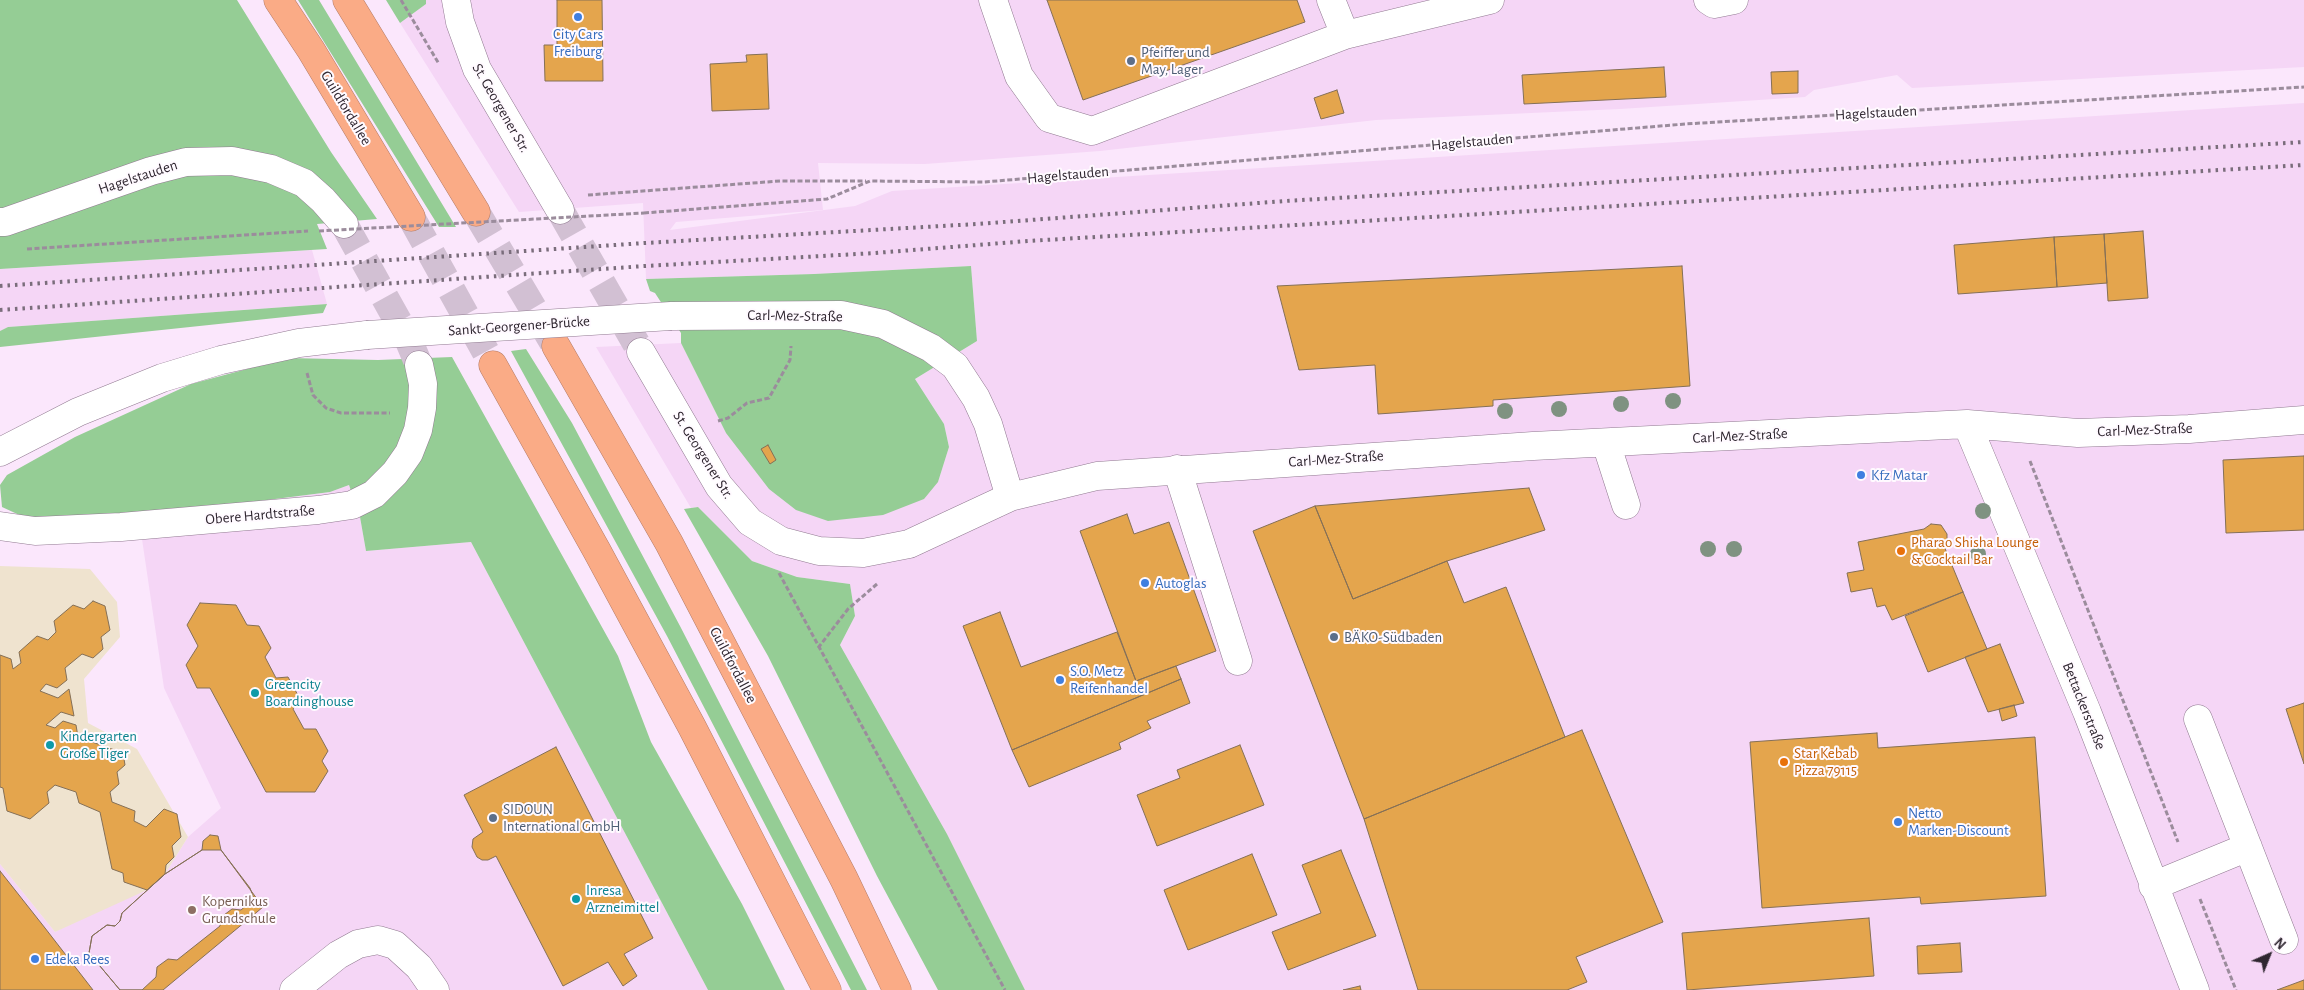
<!DOCTYPE html>
<html>
<head>
<meta charset="utf-8">
<style>
	body { margin:0 }
	#map { position:relative; width:2304px; height:990px; overflow:hidden; background:#fbe7fc; font-family:"Alegreya Sans",sans-serif }
	canvas { display:block }
	.north { position:absolute; left:2244px; top:930px; width:50px; height:50px; -webkit-text-stroke:4px #fffaff; paint-order:stroke; rotate:44deg; font-size:14px; font-weight:700; line-height:20px; text-align:center; color:#2f2630 }
	.north::after { content:''; display:block; margin:auto; width:18px; height:22px; background:#2f2630; clip-path:polygon(50% 0,100% 100%,50% 72%,0 100%) }
</style>
</head>
<body>
<div id="map">
<canvas width="2304" height="990"></canvas>
<div class="north">N</div>
</div>
<script>
const ctx = document.querySelector('canvas').getContext('2d');
ctx.lineJoin = 'round';
function fillPath(path, color) { ctx.fillStyle = color; ctx.fill(path, 'evenodd'); }
const poly = rows => new Path2D(rows.map(r => 'M' + r).join(''));
function strokePath(path, color, width, dash) { ctx.strokeStyle = color; ctx.lineWidth = width; ctx.lineCap = dash ? 'butt' : 'round'; ctx.setLineDash(dash || []); ctx.stroke(path); }
function write(font, color, halo, rows, align = 'center') {
  ctx.font = font + ' "Alegreya Sans",sans-serif'; ctx.lineWidth = 4; ctx.setLineDash([]); ctx.textBaseline = 'middle'; ctx.strokeStyle = halo; ctx.fillStyle = color; for (const [text, x, y, turn = 0] of rows) {
    ctx.save(); ctx.translate(x, y); ctx.rotate((+turn || 0) * Math.PI / 180); ctx.textAlign = isNaN(turn) ? turn : align; if (halo) ctx.strokeText(text, 0, 0); ctx.fillText(text, 0, 0); ctx.restore();
  }
}
const built = poly([
	[426,0,2304,0,2304,67,1912,88,1897,75,1814,90,1805,97,1620,109,1376,120,1100,151,925,164,818,163,823,210,676,222,670,230,855,206,892,191,2304,103,2304,990,1025,990,947,834,840,645,855,616,850,584,797,577,752,561,698,507,691,508,596,347,681,343,726,433,938,482,949,447,944,424,915,379,977,341,971,266,814,274,646,279,643,203,519,212,400,23,426,4],
	[312,250,327,304,8,327,0,331,0,269],
	[349,485,360,517,366,551,471,542,708,990,0,990,0,864,55,932,165,874,188,837,221,808,164,688,138,512,181,511,330,492]
]);
const education = poly([
	[0,566,90,569,117,602,120,637,84,679,88,723,137,749,188,837,165,874,147,890,55,932,0,864]
]);
const green = poly([
	[0,0,237,0,331,152,377,219,317,224,327,249,0,269],
	[298,0,319,0,456,227,439,227],
	[386,0,426,0,426,4,400,23],
	[971,266,977,341,915,379,944,424,949,447,938,482,924,499,883,515,828,521,796,510,769,489,726,433,681,343,681,333,655,293,650,291,646,279,814,274],
	[327,304,323,313,0,347,0,331,8,327],
	[526,349,572,423,680,626,867,990,851,990,667,636,511,351],
	[452,357,618,656,651,742,742,904,785,990,708,990,471,542,366,551,360,517,349,485,330,492,181,511,26,518,2,507,0,485,7,475,75,437,191,384,288,358,378,360],
	[698,507,752,561,797,577,850,584,855,616,840,645,947,834,1025,990,938,990,877,876,768,656,684,509]
]);
const building = poly([
	[557,0,602,0,603,81,545,81,544,45,557,45,557,0],
	[1047,0,1297,0,1305,22,1083,100,1047,0],
	[767,54,769,109,712,111,710,64,747,62,746,55,767,54],
	[1664,67,1666,97,1524,104,1522,75,1664,67],
	[1798,71,1798,93,1772,94,1771,72,1798,71],
	[1337,90,1344,113,1321,119,1314,98,1337,90],
	[2143,231,2148,298,2108,301,2104,234,2143,231],
	[2104,234,2107,283,2057,287,2054,237,2104,234],
	[2054,237,2057,287,1958,294,1954,245,2054,237],
	[1682,266,1690,386,1493,400,1493,406,1378,414,1375,365,1299,370,1277,286,1682,266],
	[768,445,776,460,770,464,761,449,768,445],
	[2304,456,2304,530,2226,533,2223,460,2304,456],
	[1529,488,1545,530,1447,561,1353,599,1315,506,1529,488],
	[1315,506,1353,599,1447,561,1464,603,1506,587,1565,737,1364,819,1253,531,1315,506],
	[1127,514,1134,534,1169,522,1216,651,1136,681,1080,531,1127,514],
	[1931,524,1941,525,1947,534,1947,541,1944,546,1963,592,1892,620,1885,605,1877,607,1872,588,1851,592,1847,573,1864,570,1858,542,1924,529,1931,524],
	[1963,592,1987,649,1928,672,1905,616,1963,592],
	[93,601,105,606,110,630,101,637,103,649,93,658,82,654,65,668,67,680,57,688,46,684,40,691,58,698,69,689,74,716,61,712,46,725,55,728,63,721,76,725,78,737,123,753,125,765,117,772,119,784,110,792,112,802,135,811,134,821,146,827,164,809,177,814,181,837,172,846,174,857,166,865,165,874,147,890,124,882,123,873,112,869,100,812,79,803,76,792,55,785,47,792,49,803,30,819,7,811,3,788,0,787,0,655,11,659,13,669,21,663,19,652,37,636,48,640,56,632,54,621,73,605,84,609,93,601],
	[200,603,236,605,247,625,259,626,271,648,265,657,276,678,288,677,300,699,293,709,304,729,316,729,328,751,322,761,328,771,315,792,266,792,210,688,197,688,186,665,198,646,187,625,200,603],
	[1000,612,1021,667,1117,632,1136,681,1176,666,1181,679,1012,750,963,626,1000,612],
	[2000,644,2024,703,1988,712,1965,657,2000,644],
	[1181,679,1190,703,1147,721,1151,728,1119,743,1121,749,1029,787,1012,750,1181,679],
	[2304,703,2304,764,2286,709,2304,703],
	[2014,705,2017,716,2002,721,1999,709,2014,705],
	[1582,730,1663,922,1576,957,1587,982,1567,990,1418,990,1364,819,1582,730],
	[1877,733,1878,748,2035,737,2046,896,1921,904,1920,897,1762,908,1750,742,1877,733],
	[1240,745,1264,805,1157,846,1137,795,1180,778,1177,770,1240,745],
	[556,747,653,938,624,954,637,976,623,986,608,962,563,986,496,856,488,860,482,860,477,857,472,847,473,839,483,832,464,795,556,747],
	[210,835,218,836,221,850,263,907,163,990,120,990,89,953,92,936,107,925,115,926,120,921,122,913,165,874,202,850,203,841,210,835],
	[202,850,221,850,250,888,254,899,241,910,232,909,220,918,220,926,177,960,168,959,157,967,156,977,142,990,120,990,89,953,92,936,107,925,115,926,120,921,122,913,165,874,202,850],
	[1341,850,1376,936,1288,970,1272,932,1321,913,1302,865,1341,850],
	[1252,854,1277,915,1188,950,1164,890,1252,854],
	[0,871,45,928,93,990,0,990,0,871],
	[1869,918,1874,976,1687,990,1682,933,1869,918],
	[1960,943,1962,972,1918,974,1917,946,1960,943],
	[2304,980,2304,990,2277,990,2304,980],
	[1360,986,1361,990,1343,990,1360,986]
]);
const minorTunnel = poly([
	[560,210,641,352],
	[344,224,409,341,419,365]
]);
const highwayTunnel = poly([
	[476,212,553,342],
	[411,217,493,365]
]);
const path = poly([
	[401,0,439,64],
	[588,195,780,181,866,181],
	[644,213,827,199,870,181,984,182,1685,124,2304,87],
	[27,249,308,231],
	[307,373,313,395,326,408,341,413,390,413],
	[718,421,728,418,747,403,769,398,790,360,791,346],
	[2030,461,2178,842],
	[779,573,1005,990],
	[818,648,848,609,877,584],
	[2200,899,2236,990]
]);
const minor = poly([
	[456,0,460,22,477,69,560,210],
	[993,0,1019,76,1049,118,1092,131,1345,35,1490,0],
	[1331,0,1345,35],
	[1708,0,1714,4,1734,0],
	[0,222,5,222,151,171,186,162,232,161,271,169,304,183,323,200,344,224],
	[671,316,841,315,883,324,931,348,955,366,976,398,988,424,1010,497],
	[641,352,719,486,750,522,781,541,819,551,863,553,909,544,1010,497,1097,476,1533,446,1967,424,2078,433,2189,429,2304,420],
	[1967,424,2087,712,2195,990],
	[1606,443,1626,505],
	[0,452,78,412,162,378,221,360,299,343,367,335],
	[1177,469,1238,661],
	[0,526,35,531,121,527,318,510,352,505,374,494,395,473,409,453,418,430,422,408,423,384,419,365],
	[2198,719,2284,940],
	[2153,886,2248,847],
	[294,990,338,955,358,944,378,940,395,945,419,967,435,990]
]);
const highway = poly([
	[278,0,311,50,411,217],
	[347,0,476,212],
	[556,346,669,543,844,879,897,990],
	[493,365,597,551,692,727,827,990]
]);
const rail = poly([
	[0,286,645,243,977,224,1285,201,2304,142],
	[0,310,645,266,875,253,1028,241,2304,165]
]);
const pathBridge = poly([
	[319,231,644,213]
]);
const minorBridge = poly([
	[367,335,671,316]
]);
const trees = [
	[1673,401],
	[1621,404],
	[1559,409],
	[1505,411],
	[1983,511],
	[1708,549],
	[1734,549],
	[1978,554]
];
const markers = [
	[578,17,5,"#3f7fe0"],
	[1131,61,5,"#5c6f8a"],
	[1861,475,5,"#3f7fe0"],
	[1901,551,5,"#e8710a"],
	[1145,583,5,"#3f7fe0"],
	[1334,637,5,"#5c6f8a"],
	[1060,680,5,"#3f7fe0"],
	[255,693,5,"#0f9aa8"],
	[50,745,5,"#0f9aa8"],
	[1784,762,5,"#e8710a"],
	[493,818,5,"#5c6f8a"],
	[1898,822,5,"#3f7fe0"],
	[576,899,5,"#0f9aa8"],
	[192,910,5,"#8d6e63"],
	[35,959,5,"#3f7fe0"]
];
const shopNames = [
	["City Cars",578,34,"center"],
	["Freiburg",578,51,"center"],
	["Kfz Matar",1871,475],
	["Autoglas",1155,583],
	["S.O. Metz",1070,671],
	["Reifenhandel",1070,688],
	["Netto",1908,813],
	["Marken-Discount",1908,830],
	["Edeka Rees",45,959]
];
const serviceNames = [
	["Pfeiffer und",1141,52],
	["May, Lager",1141,69],
	["BÄKO-Südbaden",1344,637],
	["SIDOUN",503,809],
	["International GmbH",503,826]
];
const streetNames = [
	["Guildfordallee",346,108,59],
	["St. Georgener Str.",501,108,60],
	["Hagelstauden",1876,113,-3],
	["Hagelstauden",1472,142,-5],
	["Hagelstauden",1068,175,-5],
	["Hagelstauden",138,177,-18],
	["Carl-Mez-Straße",795,316,1],
	["Sankt-Georgener-Brücke",519,326,-4],
	["Carl-Mez-Straße",2145,430,-2],
	["Carl-Mez-Straße",1740,436,-3],
	["St. Georgener Str.",703,455,58],
	["Carl-Mez-Straße",1336,459,-4],
	["Obere Hardtstraße",260,515,-5],
	["Guildfordallee",733,665,62],
	["Bettackerstraße",2084,706,68]
];
const foodNames = [
	["Pharao Shisha Lounge",1911,542],
	["& Cocktail Bar",1911,559],
	["Star Kebab",1794,753],
	["Pizza 79115",1794,770]
];
const cultureNames = [
	["Greencity",265,684],
	["Boardinghouse",265,701],
	["Kindergarten",60,736],
	["Große Tiger",60,753],
	["Inresa",586,890],
	["Arzneimittel",586,907]
];
const educationNames = [
	["Kopernikus",202,901],
	["Grundschule",202,918]
];
fillPath(built, '#f5d6f6');
fillPath(education, '#efe3cf');
fillPath(green, '#95cd95');
fillPath(building, '#e4a54d');
strokePath(building, '#857057', 1);
strokePath(minorTunnel, '#d2c0d3', 28, [28, 14]);
strokePath(highwayTunnel, '#d2c0d3', 28, [28, 14]);
strokePath(minor, '#917a91', 29);
strokePath(highway, '#b37c68', 29);
strokePath(path, '#9b8c9c', 3, [5, 2.5]);
strokePath(minor, '#fff', 28);
strokePath(highway, '#faab86', 28);
strokePath(rail, '#7a6d7b', 4, [2.5, 5]);
strokePath(minorBridge, '#917a91', 29, []);
strokePath(pathBridge, '#9b8c9c', 3, [5, 2.5]);
strokePath(minorBridge, '#fff', 28);
ctx.fillStyle = '#7f9281';
for (const [x, y] of trees) { ctx.beginPath(); ctx.arc(x, y, 8, 0, 2 * Math.PI); ctx.fill(); }
for (const [x, y, r, color] of markers) { const dot = new Path2D(); dot.arc(x, y, r, 0, 2 * Math.PI); ctx.fillStyle = color; ctx.fill(dot); strokePath(dot, '#fffaff', 2); }
write('15px', '#366cbe', '#fffaff', shopNames, 'left');
write('15px', '#4e5e75', '#fffaff', serviceNames, 'left');
write('15px', '#2f2630', '#fffaff', streetNames);
write('15px', '#c56008', '#fffaff', foodNames, 'left');
write('15px', '#0d838f', '#fffaff', cultureNames, 'left');
write('15px', '#785e54', '#fffaff', educationNames, 'left');
</script>
</body>
</html>
